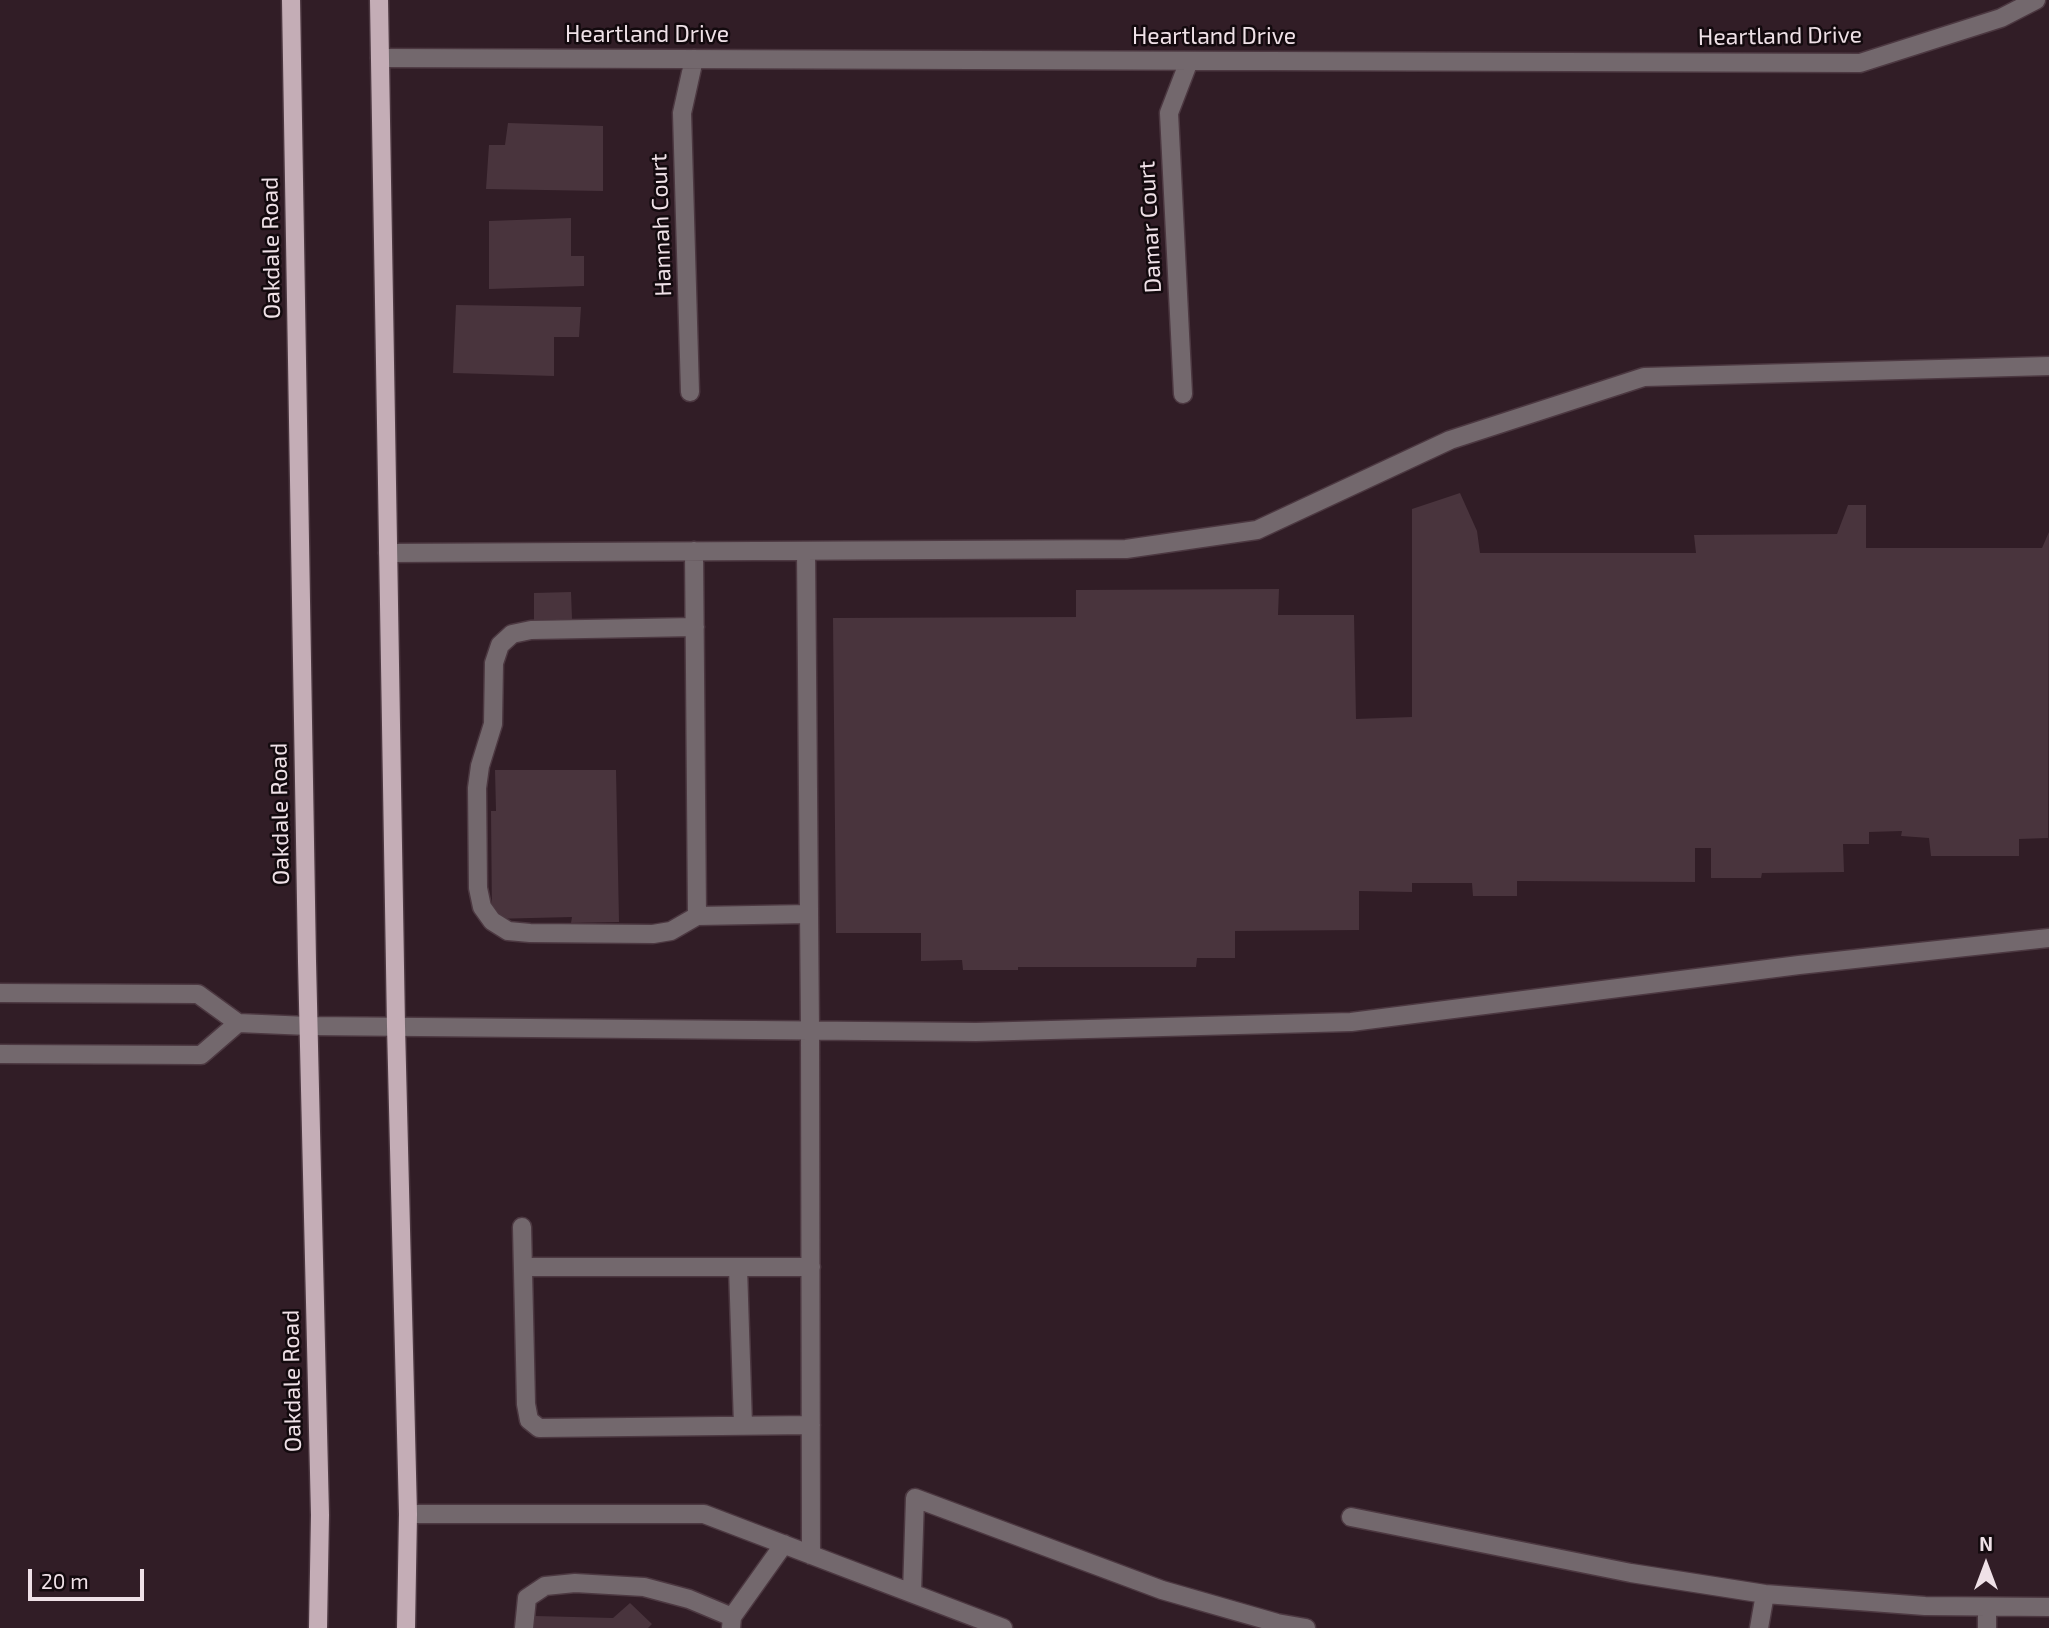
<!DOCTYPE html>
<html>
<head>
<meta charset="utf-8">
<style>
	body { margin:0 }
	#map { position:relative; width:2049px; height:1628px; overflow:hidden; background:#311d26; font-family:"Exo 2",sans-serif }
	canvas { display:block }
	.north { position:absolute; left:1951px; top:1530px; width:70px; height:70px; -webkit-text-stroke:5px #130a0e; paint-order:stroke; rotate:0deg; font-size:19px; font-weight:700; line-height:28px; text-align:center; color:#efe1e7 }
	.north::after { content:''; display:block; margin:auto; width:24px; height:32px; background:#efe1e7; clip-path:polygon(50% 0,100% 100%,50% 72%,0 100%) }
	.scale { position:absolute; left:28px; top:1569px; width:116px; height:32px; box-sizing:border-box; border:4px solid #efe1e7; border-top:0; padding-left:9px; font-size:21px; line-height:24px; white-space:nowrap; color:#efe1e7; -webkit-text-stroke:5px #130a0e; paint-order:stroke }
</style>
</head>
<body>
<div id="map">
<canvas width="2049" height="1628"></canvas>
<div class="north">N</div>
<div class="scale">20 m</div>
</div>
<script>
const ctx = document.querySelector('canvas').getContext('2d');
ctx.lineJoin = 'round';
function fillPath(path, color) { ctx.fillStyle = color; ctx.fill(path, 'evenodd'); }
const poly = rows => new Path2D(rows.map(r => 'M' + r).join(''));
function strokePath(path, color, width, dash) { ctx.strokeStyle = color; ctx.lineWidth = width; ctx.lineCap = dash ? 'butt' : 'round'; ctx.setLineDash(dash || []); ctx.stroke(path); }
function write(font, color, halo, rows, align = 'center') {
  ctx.font = font + ' "Exo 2",sans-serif'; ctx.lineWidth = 5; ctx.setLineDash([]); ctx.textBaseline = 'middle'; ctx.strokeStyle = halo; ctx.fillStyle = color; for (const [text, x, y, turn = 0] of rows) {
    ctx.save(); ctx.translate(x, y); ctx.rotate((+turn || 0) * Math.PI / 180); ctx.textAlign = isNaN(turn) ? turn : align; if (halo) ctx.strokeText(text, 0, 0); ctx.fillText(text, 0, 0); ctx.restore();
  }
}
const building = poly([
	[508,123,603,126,603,191,486,189,489,145,505,145],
	[571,218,571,256,584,256,584,286,489,289,489,221],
	[456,305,581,307,579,337,554,337,554,376,453,373],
	[1460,493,1477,531,1480,553,1696,553,1694,535,1837,534,1848,505,1866,505,1866,548,2042,548,2049,532,2048,838,2019,839,2019,856,1931,856,1929,838,1901,836,1902,831,1869,832,1869,844,1843,844,1844,872,1762,873,1761,878,1711,878,1711,848,1695,848,1695,882,1517,881,1517,896,1473,896,1472,883,1412,883,1412,892,1359,891,1359,930,1235,931,1235,958,1197,958,1196,967,1018,967,1018,970,963,970,962,960,921,961,921,933,836,933,833,618,1076,617,1076,590,1279,589,1278,615,1354,615,1356,719,1412,717,1412,509],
	[571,592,572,619,534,620,534,593],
	[495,770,616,770,619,922,571,923,572,917,492,919,491,811,496,811],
	[630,1603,652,1624,648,1628,529,1628,535,1616,613,1618]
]);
const minor = poly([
	[380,58,1860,63,2001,18,2036,0],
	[690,392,682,113,694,59],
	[1183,394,1169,113,1189,61],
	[694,551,697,916,809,914],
	[806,551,810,1030,811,1555],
	[388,553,1126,549,1257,530,1450,440,1644,377,2049,366],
	[695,627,531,630,512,634,500,645,494,663,493,724,480,766,477,788,478,888,482,907,492,921,508,931,530,933,653,934,671,931,697,916],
	[0,993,198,994,238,1023,308,1026,976,1032,1351,1022,1799,965,2049,938],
	[0,1054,201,1055,238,1023],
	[522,1227,526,1404,529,1420,539,1428,811,1425],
	[523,1267,811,1267],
	[738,1267,743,1425],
	[408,1514,704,1514,1003,1628],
	[1351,1517,1631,1573,1765,1594,1925,1606,2049,1607],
	[912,1593,915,1498,1162,1590,1277,1623,1306,1628],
	[524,1628,527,1598,545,1586,575,1583,644,1587,689,1599,732,1617],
	[731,1628,732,1617,784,1544],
	[1759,1628,1765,1594],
	[1987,1628,1987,1607]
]);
const major = poly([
	[291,0,307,961,320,1515,318,1628],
	[379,0,396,1026,408,1514,406,1628]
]);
const streetNames = [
	["Heartland Drive",647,34],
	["Heartland Drive",1214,36],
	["Heartland Drive",1780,36,-1],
	["Hannah Court",661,225,-92],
	["Damar Court",1150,227,-93],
	["Oakdale Road",271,248,-91],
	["Oakdale Road",280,814,-91],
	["Oakdale Road",292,1381,-91]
];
fillPath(building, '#49343d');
strokePath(minor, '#4c3841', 21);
strokePath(major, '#4c3841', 21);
strokePath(minor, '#73686d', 18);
strokePath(major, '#c4adb6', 18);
write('23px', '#efe1e7', '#130a0e', streetNames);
</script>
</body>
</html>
